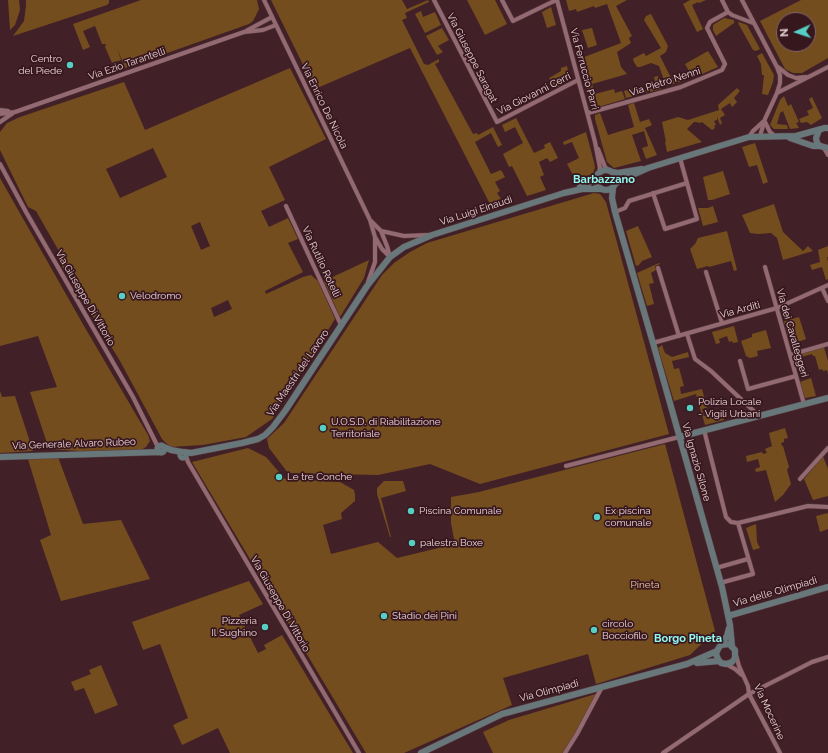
<!DOCTYPE html>
<html>
<head>
<meta charset="utf-8">
<style>
	body { margin:0 }
	#map { position:relative; width:828px; height:753px; overflow:hidden; background:#422027; font-family:Raleway,sans-serif }
	canvas { display:block }
	.north { position:absolute; left:776px; top:12px; width:40px; height:40px; box-sizing:border-box; background:#37171e; border:1px solid #7f6368; border-radius:50%; rotate:267deg; font-size:11px; font-weight:700; line-height:16px; text-align:center; color:#ecd5d8 }
	.north::after { content:''; display:block; margin:auto; width:14px; height:18px; background:#56cec4; clip-path:polygon(50% 0,100% 100%,50% 72%,0 100%) }
</style>
</head>
<body>
<div id="map">
<canvas width="828" height="753"></canvas>
<div class="north">N</div>
</div>
<script>
const ctx = document.querySelector('canvas').getContext('2d');
ctx.lineJoin = 'round';
function fillPath(path, color) { ctx.fillStyle = color; ctx.fill(path, 'evenodd'); }
const poly = rows => new Path2D(rows.map(r => 'M' + r).join(''));
function strokePath(path, color, width, dash) { ctx.strokeStyle = color; ctx.lineWidth = width; ctx.lineCap = dash ? 'butt' : 'round'; ctx.setLineDash(dash || []); ctx.stroke(path); }
function write(font, color, halo, rows, align = 'center') {
  ctx.font = font + ' Raleway,sans-serif'; ctx.lineWidth = 3.5; ctx.setLineDash([]); ctx.textBaseline = 'middle'; ctx.strokeStyle = halo; ctx.fillStyle = color; for (const [text, x, y, turn = 0] of rows) {
    ctx.save(); ctx.translate(x, y); ctx.rotate((+turn || 0) * Math.PI / 180); ctx.textAlign = isNaN(turn) ? turn : align; if (halo) ctx.strokeText(text, 0, 0); ctx.fillText(text, 0, 0); ctx.restore();
  }
}
const green = poly([
	[8,0,19,0,20,10,15,25,10,30],
	[26,0,109,0,109,3,107,5,13,36,24,21,26,6],
	[141,0,257,0,259,9,253,21,249,24,125,68,117,48,121,60,112,63,105,47,106,44,102,44,95,26,83,31,90,47,83,50,73,24],
	[271,0,402,0,407,9,428,0,429,2,405,13,407,18,402,20,424,64,428,65,439,59,439,62,435,64,473,134,477,133,478,135,493,127,502,145,498,147,491,133,475,142,491,174,501,170,505,177,495,182,500,191,497,193,503,202,491,206,410,48,315,89],
	[467,0,495,0,507,24,485,35],
	[566,0,627,0,616,6,632,36,629,38,631,43,617,52,621,67,627,74,592,84,595,94,614,89,615,93,622,91,625,99,595,108,592,107,579,59,621,43,607,4,595,8,594,6,577,12,576,9,569,11],
	[690,0,706,0,699,3,698,2,692,5,703,29,697,32,683,4],
	[801,0,828,0,828,58,802,73,793,73,785,69,760,21],
	[784,20,808,20,808,44,784,44],
	[551,7,556,25,547,28,542,12],
	[421,11,423,17,435,12,441,25,425,33,415,14],
	[651,14,668,46,666,52,660,56,671,78,679,74,682,75,684,79,683,81,666,86,659,66,651,63,640,67,637,67,634,62,633,59,634,58,644,53,646,56,661,48,644,20,646,16],
	[724,18,734,20,734,23,716,36,713,30,713,25],
	[739,22,747,25,760,49,756,51,753,50,738,23],
	[442,28,449,40,438,46,443,52,437,55,426,36],
	[592,28,597,45,588,48,582,30],
	[708,51,718,67,693,78,685,64],
	[762,53,774,75,773,82,768,95,762,94,764,75,762,75,761,64,757,56],
	[567,66,570,80,558,87,554,87,549,78,561,71,561,68],
	[290,68,326,139,269,167,285,200,261,211,269,227,288,218,298,239,288,243,303,272,265,291,266,294,303,277,311,275,318,281,335,319,272,419,246,437,203,445,170,447,162,439,120,361,57,258,60,253,36,211,28,207,0,150,0,132,7,123,20,117,124,82,145,130],
	[153,148,167,177,120,198,106,169],
	[200,222,210,246,201,250,191,226],
	[228,300,232,309,214,317,211,308],
	[658,76,661,89,626,98,624,91,634,88,636,93,656,87,654,77],
	[737,88,740,91,734,98,737,102,732,107,730,103,721,109,725,115,720,118,722,123,720,125,717,117,717,120,714,121,716,125,714,126,715,128,712,130,702,122,700,123,696,122,694,122,687,129,702,142,667,152,665,142,666,142,662,122,678,117,688,120,719,110,718,105],
	[784,96,788,106,791,104,799,122,796,123,799,128,790,129,783,111,780,113,777,124,787,125,788,129,774,129,770,125,780,100],
	[812,97,822,118,811,125,807,122,801,123,799,119,809,115,807,111,813,108,809,99],
	[634,103,640,122,649,119,652,125,645,128,657,155,646,159,642,148,648,146,644,131,632,135,641,161,614,168,607,162,595,119,595,115,600,113,608,135,634,127,628,105],
	[516,118,534,153,545,148,544,145,550,142,558,158,550,162,547,158,539,162,544,175,540,177,546,190,527,196,512,166,509,167,503,154,523,143,515,127,505,132,502,125],
	[586,132,594,162,595,168,593,173,588,177,576,181,567,164,579,158,572,142,564,145,563,142],
	[755,143,768,182,763,184,757,165,749,167,742,147],
	[723,171,730,194,712,200,708,200,703,177],
	[0,178,84,326,148,435,150,441,146,447,139,451,79,451,49,449,30,392,57,387,38,336,0,346],
	[594,193,600,194,606,202,669,434,480,484,430,464,378,475,288,473,269,448,267,439,284,423,382,275,394,263,410,252,427,243],
	[774,204,783,232,803,251,808,246,813,251,783,260,777,238,771,233,758,234,750,233,742,215],
	[713,206,718,222,703,226,698,208,708,208],
	[638,226,652,257,642,261,639,265,636,266,626,231],
	[727,231,737,270,734,271,731,261,709,267,708,266,697,269,690,249,695,244,698,238],
	[828,246,828,257,827,257,828,262,828,279,826,280,822,267,812,270,810,265,820,262,818,250],
	[369,260,364,278,340,317,324,281],
	[659,263,660,264,655,266,656,270,651,273,654,283,649,284,654,304,647,306,637,273],
	[799,317,806,339,798,342,797,339,792,340,791,336,788,337,784,321],
	[734,326,738,342,733,343,732,341,729,342,727,336,719,339,720,343,716,344,712,332],
	[766,330,771,348,757,351,758,356,750,358,746,356,741,341,752,337,752,334],
	[662,345,665,353,672,357,688,352,689,357,672,361,674,369,679,368,684,386,680,387,681,394,702,389,707,408,702,409,704,416,722,412,724,420,705,425,696,394,674,401,658,348],
	[824,347,828,361,828,374,827,370,823,371,822,369,819,370,815,356,813,356,812,354,801,357,800,354],
	[811,378,816,396,805,398,800,382],
	[0,391,2,397,15,396,33,451,0,453],
	[785,428,788,438,784,439,784,442,781,443,782,446,783,446,789,467,787,470,791,484,783,495,775,502,766,470,756,472,755,469,760,467,758,459,747,462,746,456,762,452,763,454,767,453,765,449,772,446,769,433],
	[665,444,715,631,690,655,596,684,588,654,503,678,512,705,404,753,366,753,192,462,248,448,266,457,285,479,340,482,354,490,355,495,355,501,341,513,342,519,323,525,331,554,378,542,397,558,455,544,451,523,451,497,479,492],
	[823,456,828,469,828,496,813,500,804,479],
	[58,457,83,524,121,520,150,579,61,601,40,540,51,535,28,459],
	[384,481,403,481,406,491,381,498,391,537,390,537,377,494,377,488],
	[828,513,828,529,820,532,816,516],
	[756,524,757,542,760,548,753,550,746,528],
	[249,581,263,604,239,615,258,653,266,649,264,645,282,635,353,753,230,753,218,728,182,745,173,725,188,718,160,644,143,650,132,622],
	[101,665,118,705,95,714,84,688,75,691,71,682,91,674,89,670],
	[599,693,565,753,493,753,483,732,509,720]
]);
const street = poly([
	[264,0,370,220,375,237,382,249,390,257],
	[434,0,497,122,578,80],
	[502,0,513,21,550,3,557,0],
	[557,0,595,142,600,168,599,173],
	[722,0,728,12,732,15,753,23],
	[742,0,777,67,780,75,780,83,777,93,765,119,760,136],
	[246,31,272,17],
	[778,67,788,75,796,78,806,77],
	[777,93,828,67],
	[0,110,8,111],
	[588,113,681,87,722,70,725,64,707,28,710,22,728,12],
	[0,114,15,112,244,32,263,30,276,25],
	[0,122,13,113],
	[765,122,770,132,775,136],
	[749,137,753,131,764,121],
	[824,148,828,155],
	[598,149,605,167,608,170],
	[0,164,26,212,133,397,158,447],
	[653,193,665,229,697,219,680,158],
	[286,206,341,325],
	[615,212,625,208,629,201,687,183],
	[371,221,381,231,387,246,390,257],
	[381,231,404,236,428,235],
	[765,267,804,404],
	[658,268,679,336],
	[706,272,722,323],
	[368,282,375,262,375,237],
	[822,288,828,301],
	[687,334,695,359,711,371,759,416],
	[653,343,777,308,828,285],
	[790,355,828,344],
	[740,361,748,389,796,376],
	[704,430,726,517,731,522,738,523,808,506,828,507],
	[186,456,188,462,359,753],
	[566,466,679,437],
	[800,479,828,448],
	[716,568,748,559],
	[720,583,753,574,738,523],
	[736,655,739,666,748,686,749,694,780,753],
	[726,664,735,669,742,675],
	[565,753,577,734,602,687],
	[663,753,749,694,812,662,828,657]
]);
const secondary = poly([
	[828,128,824,128,819,130,816,138,817,143,820,146,828,148],
	[790,138,813,146,820,146],
	'596 180a10 10 0 1 1 20 0a10 10 0 1 1-20 0Z',
	[612,172,618,173,642,169],
	[615,184,619,181,648,168,749,137,796,136,821,129],
	[580,187,589,183,597,176],
	[613,188,612,198,615,212,653,343,722,587,730,625,732,646],
	[679,437,828,398],
	'157.5 449a3.5 3.5 0 1 1 7 0a3.5 3.5 0 1 1-7 0Z',
	[164,447,171,450,182,452],
	[184,452,191,453,242,443,258,439,265,435,273,427,285,411,367,286,390,257,404,247,432,235,564,193,582,189,600,189],
	'180.5 455a2.5 2.5 0 1 1 5 0a2.5 2.5 0 1 1-5 0Z',
	[0,457,160,452],
	[728,616,828,587],
	[721,645,729,644,735,650,735,658,732,662,726,664,721,663,718,659,716,654,718,649,727,636,729,628],
	[697,663,719,661],
	[421,753,502,714,687,664,717,651]
]);
const markers = [
	[70,65,4,"#56cec4"],
	[122,296,4,"#56cec4"],
	[690,408,4,"#56cec4"],
	[323,428,4,"#56cec4"],
	[279,477,4,"#56cec4"],
	[411,511,4,"#56cec4"],
	[597,517,4,"#56cec4"],
	[412,543,4,"#56cec4"],
	[384,616,4,"#56cec4"],
	[265,627,4,"#56cec4"],
	[594,630,4,"#56cec4"]
];
const streetNames = [
	["Via Giuseppe Saragat",472,58,63],
	["Via Ezio Tarantelli",127,64,-19],
	["Via Ferruccio Parri",584,69,75],
	["Via Pietro Nenni",665,82,-18],
	["Via Giovanni Cerri",534,94,-27],
	["Via Enrico De Nicola",324,106,64],
	["Via Luigi Einaudi",476,211,-18],
	["Via Rutilio Rotelli",321,262,65],
	["Via Giuseppe Di Vittorio",85,298,60],
	["Via Arditi",740,310,-15],
	["Via dei Cavalleggeri",792,333,74],
	["Via Maestri del Lavoro",298,373,-56],
	["Via Generale Alvaro Rubeo",74,444,-2],
	["Via Ignazio Silone",696,462,74],
	["Via delle Olimpiadi",775,592,-16],
	["Via Giuseppe Di Vittorio",280,604,60],
	["Via Olimpiadi",549,691,-15],
	["Via Mocerine",769,712,65]
];
const poiNames = [
	["Centro",62,59,"right"],
	["del Piede",62,71,"right"],
	["Velodromo",130,296],
	["Polizia Locale",698,402],
	["- Vigili Urbani",698,414],
	["U.O.S.D. di Riabilitazione",331,422],
	["Territoriale",331,434],
	["Le tre Conche",287,477],
	["Piscina Comunale",419,511],
	["Ex piscina",605,511],
	["comunale",605,523],
	["palestra Boxe",420,543],
	["Stadio dei Pini",392,616],
	["Pizzeria",257,621,"right"],
	["Il Sughino",257,633,"right"],
	["circolo",602,624],
	["Bocciofilo",602,636]
];
const parkNames = [
	["Pineta",645,585]
];
const neighbourhoodNames = [
	["Barbazzano",604,180],
	["Borgo Pineta",688,639]
];
fillPath(green, '#744d1e');
strokePath(street, '#5a3d44', 5);
strokePath(secondary, '#5a3d44', 7);
strokePath(street, '#936a71', 4);
strokePath(secondary, '#687779', 6);
for (const [x, y, r, color] of markers) { const dot = new Path2D(); dot.arc(x, y, r, 0, 2 * Math.PI); ctx.fillStyle = color; ctx.fill(dot); strokePath(dot, '#37171e', 1.5); }
write('10px', '#ecd5d8', '#37171e', streetNames);
write('10px', '#ecd5d8', '#37171e', poiNames, 'left');
write('10px', '#f6cca2', '#37171e', parkNames);
write('bold 11px', '#91faf0', '#37171e', neighbourhoodNames);
</script>
</body>
</html>
